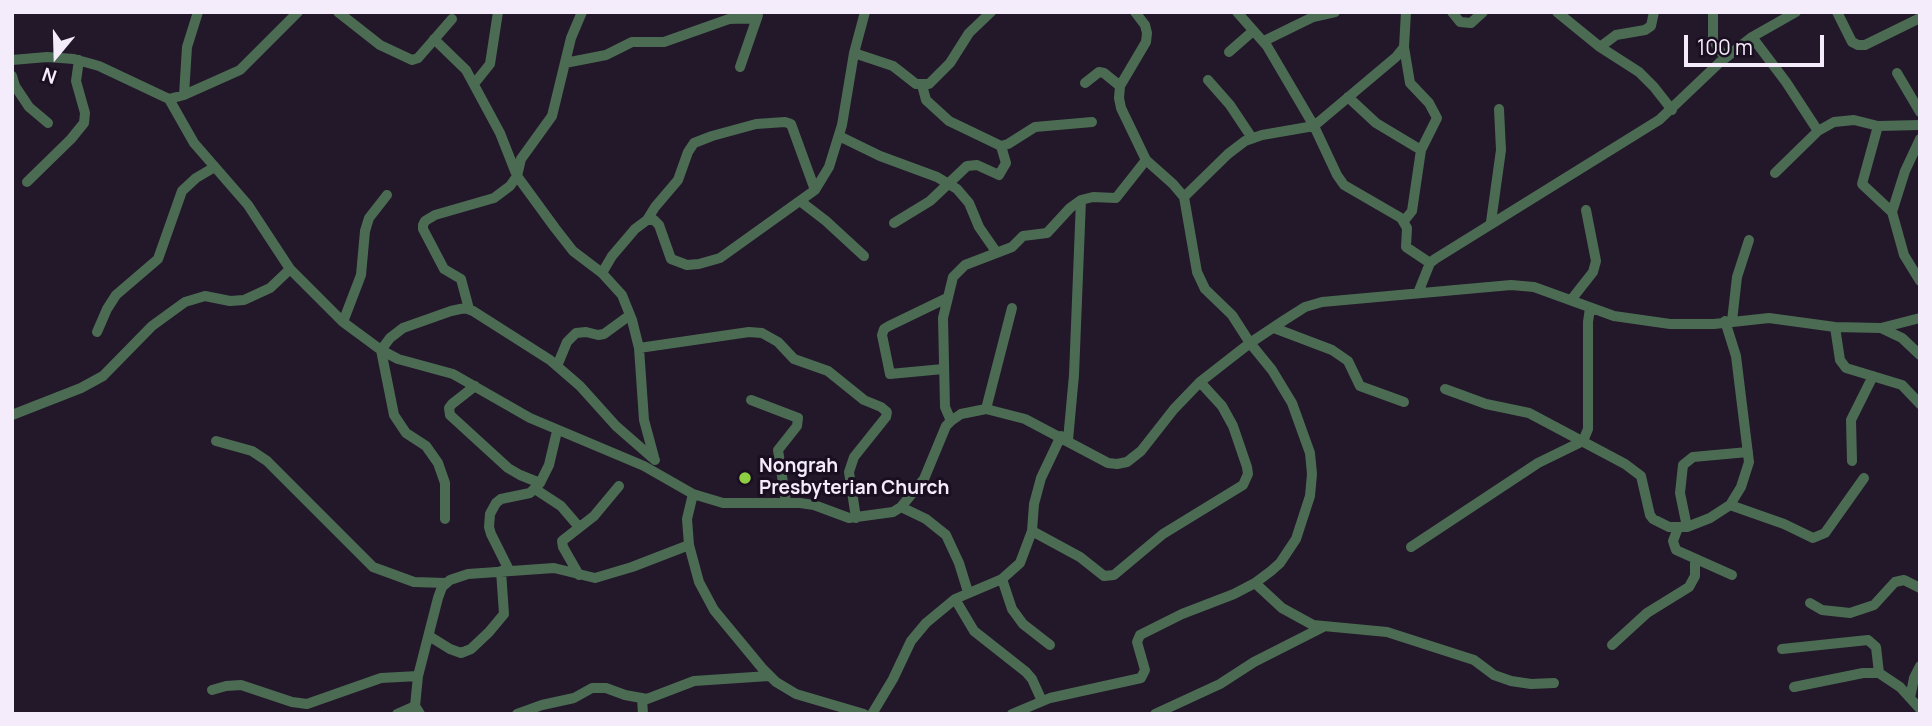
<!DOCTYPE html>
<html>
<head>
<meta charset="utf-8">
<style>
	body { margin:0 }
	#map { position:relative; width:1932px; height:726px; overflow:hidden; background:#23172a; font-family:Manrope,sans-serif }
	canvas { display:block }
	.frame { position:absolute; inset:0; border:14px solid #f4ecfa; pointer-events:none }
	.north { position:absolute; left:21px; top:21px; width:70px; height:70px; -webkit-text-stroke:5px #1a0e21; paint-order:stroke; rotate:199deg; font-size:19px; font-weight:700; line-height:28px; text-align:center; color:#f4ecfa }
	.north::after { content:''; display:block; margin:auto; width:24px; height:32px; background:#f4ecfa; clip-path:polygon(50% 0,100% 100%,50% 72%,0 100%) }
	.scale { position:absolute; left:1684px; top:35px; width:140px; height:32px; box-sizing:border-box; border:4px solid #f4ecfa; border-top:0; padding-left:9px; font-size:21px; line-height:24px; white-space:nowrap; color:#f4ecfa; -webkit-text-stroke:5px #1a0e21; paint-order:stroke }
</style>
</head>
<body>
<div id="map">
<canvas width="1932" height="726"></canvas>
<div class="frame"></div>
<div class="north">N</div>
<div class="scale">100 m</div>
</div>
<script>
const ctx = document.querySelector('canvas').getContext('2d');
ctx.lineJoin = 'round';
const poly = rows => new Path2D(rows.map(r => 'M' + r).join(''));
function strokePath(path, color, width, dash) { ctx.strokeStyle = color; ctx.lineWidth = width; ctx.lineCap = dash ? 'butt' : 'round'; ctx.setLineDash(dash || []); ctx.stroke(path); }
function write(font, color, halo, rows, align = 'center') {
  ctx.font = font + ' Manrope,sans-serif'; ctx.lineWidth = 6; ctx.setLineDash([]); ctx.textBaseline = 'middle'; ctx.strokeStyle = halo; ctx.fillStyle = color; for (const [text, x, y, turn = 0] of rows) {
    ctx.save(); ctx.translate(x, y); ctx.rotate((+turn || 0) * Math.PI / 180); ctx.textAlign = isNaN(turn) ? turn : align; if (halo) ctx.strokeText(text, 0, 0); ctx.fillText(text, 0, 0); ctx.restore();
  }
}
const street = poly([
	[338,12,380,45,412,60,418,58,452,19],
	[1237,12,1267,46,1314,126,1337,175,1344,185,1401,218,1407,228,1406,247,1430,263],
	[1452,12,1460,22,1471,23,1483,12],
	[1557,12,1600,47,1639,72,1654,87,1672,110],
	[1713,12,1713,40,1725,58],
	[1837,12,1852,42,1858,45,1865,45,1920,18],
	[1752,37,1786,82,1818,131],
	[434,39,466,70,500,133,517,176,555,228,573,251,602,273,622,295,632,320,639,348,644,420,654,457],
	[1264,41,1313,17,1335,12],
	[1600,47,1616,35,1645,30,1651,26,1654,12],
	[1229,52,1253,31],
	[854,53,893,66,916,84,929,84,950,63,969,33,991,12],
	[12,60,47,57,74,59,99,66,169,99,194,143,248,205,290,269,343,322,381,350,398,359,453,374,530,418,644,466,693,494,723,503,800,503,814,505,849,518,893,512,901,507,924,479,946,426,951,421,961,414,986,409,1025,419,1108,463,1117,464,1127,462,1141,451,1174,409,1200,382,1250,343,1283,321,1305,307,1322,302,1511,285,1534,287,1614,316,1670,324,1714,324,1769,318,1835,327,1881,328,1920,318],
	[565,63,606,55,632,42,664,42,729,19,757,18],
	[740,67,758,15],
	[1897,73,1920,112],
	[12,76,15,86,29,107,48,123],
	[1208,80,1230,105,1252,138],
	[1085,83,1099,72,1104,73,1120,86],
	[474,84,490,64,498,12],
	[922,85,926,100,949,121,1001,146,1008,144,1035,127,1092,122],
	[184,95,187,47,198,12],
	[1348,97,1376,123,1421,150],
	[169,99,184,95,240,70,298,12],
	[1878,126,1862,184,1892,212,1904,255,1920,281],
	[839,136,880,156,937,177,957,189,969,203,979,227,997,253],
	[1775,173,1818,131,1834,122,1854,120,1878,126,1920,125],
	[27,182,71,139,84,123,85,113,76,81,79,60],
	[1184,197,1228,154,1245,141,1262,135,1314,126,1396,57,1404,47],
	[800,201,826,221,864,256],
	[1892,212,1905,171,1920,139],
	[647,220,655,207,678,180,688,152,694,143,712,136,756,124,785,122,791,124,815,190],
	[1404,221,1412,211,1421,150,1437,118,1429,103,1410,83,1404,47,1406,12],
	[1491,222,1501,150,1499,109],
	[894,223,930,201,967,166,977,165,999,175,1006,163,1001,146],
	[602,273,612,256,635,229,647,220,654,220,659,225,671,259,687,265,699,264,720,258,815,190,829,167,842,125,854,53,865,12],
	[1418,293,1430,263,1435,259,1659,120,1719,63,1752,37,1796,12],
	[1571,300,1593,272,1596,261,1586,210],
	[469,309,461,279,444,269,423,229,423,225,425,221,435,215,494,198,510,186,517,176,521,159,552,116,571,38,582,12],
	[1732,321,1737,277,1749,240],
	[343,322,361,275,365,231,369,218,387,195],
	[1835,327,1840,360,1846,368,1902,385,1920,404],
	[1274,328,1332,350,1348,361,1360,386,1404,402],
	[1881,328,1902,338,1920,355],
	[97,332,107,309,116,295,158,259,182,191,196,178,213,168],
	[639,348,749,332,762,333,778,342,794,359,828,371,864,400,881,407,887,412,886,417,854,457,849,472,856,518],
	[557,366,567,342,576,333,586,332,598,335,604,334,630,315],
	[943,369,890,374,882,335,884,329,889,326,947,298],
	[475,386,452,404,449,408,450,415,508,468,520,475,540,483],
	[1445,389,1486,404,1529,413,1625,464,1641,476,1650,515,1653,519,1669,527,1687,527,1710,518,1730,505,1741,487,1749,462,1736,356,1725,321],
	[751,400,798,418,797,426,778,450,786,502],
	[986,409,1012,308],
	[12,415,81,388,103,376,152,326,185,302,205,296,230,301,244,300,270,288,290,269],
	[951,421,945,407,943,318,953,277,965,265,1012,247,1023,236,1047,233,1070,208,1081,200],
	[1068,440,1074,375,1081,200,1093,197,1116,198,1146,160],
	[216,441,252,451,267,461,373,567,414,582,446,583],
	[1852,461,1851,420,1873,376],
	[535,489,561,506,579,527],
	[693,494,687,519,689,545,699,582,714,610,762,668,776,682,796,694,864,714],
	[1730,505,1784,524,1813,538,1825,533,1864,478],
	[901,507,926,519,946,535,959,563,968,592],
	[445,519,445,483,438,463,426,446,406,433,394,415,381,350,390,338,403,328,451,311,465,308,473,311,550,360,580,386,616,426,655,460],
	[1687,527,1680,493,1683,465,1693,457,1748,452],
	[1678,528,1673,541,1676,550,1732,575],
	[1032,531,1080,557,1104,576,1114,575,1163,534,1243,485,1248,474,1247,467,1233,426,1222,406,1200,382],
	[1411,547,1538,463,1583,441,1588,429,1588,322,1590,308],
	[509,570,491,534,489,527,490,514,496,503,501,499,530,493,540,483,549,465,557,431],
	[579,575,563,547,562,541,594,516,619,486],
	[1002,579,1012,609,1023,624,1050,645],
	[1255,583,1282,608,1313,625,1387,632,1474,660,1494,675,1511,681,1531,684,1554,683],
	[955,599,974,631,1026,672,1032,679,1042,701],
	[1810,603,1822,610,1850,613,1874,605,1895,582,1904,580,1920,588],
	[429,636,450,649,461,653,471,649,489,632,504,614,501,571],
	[1612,645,1647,613,1689,587,1695,576,1695,559],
	[1782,649,1868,640,1876,647,1879,673],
	[1794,687,1863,673,1879,673,1900,687,1920,709],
	[212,690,226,686,241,685,292,702,307,704,381,678,418,676],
	[642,698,643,714],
	[1910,698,1914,678,1920,666],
	[397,714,415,706],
	[420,714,415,706,418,676,438,598,442,587,450,580,468,574,554,568,595,578,632,567,689,545],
	[517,714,542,705,574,698,592,688,606,688,625,695,647,699,694,681,769,676],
	[872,714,893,679,911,641,926,623,955,599,1002,579,1020,563,1032,531,1034,504,1041,478,1061,436],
	[1012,714,1050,698,1141,678,1145,670,1137,642,1140,635,1182,614,1234,594,1255,583,1271,571,1280,563,1296,539,1310,496,1312,474,1310,453,1292,403,1272,370,1250,343,1232,315,1205,289,1197,272,1184,197,1173,184,1146,160,1121,108,1119,98,1120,86,1146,42,1147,33,1145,25,1135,12],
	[1155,714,1220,684,1254,662,1323,627]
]);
const markers = [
	[745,478,7,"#8ece43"]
];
const poiNames = [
	["Nongrah",759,467],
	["Presbyterian Church",759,489]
];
strokePath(street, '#4b6c53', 10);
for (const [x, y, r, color] of markers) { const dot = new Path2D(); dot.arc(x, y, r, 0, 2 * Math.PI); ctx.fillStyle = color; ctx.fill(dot); strokePath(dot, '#1a0e21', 2.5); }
write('bold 19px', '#f4ecfa', '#1a0e21', poiNames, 'left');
</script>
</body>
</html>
